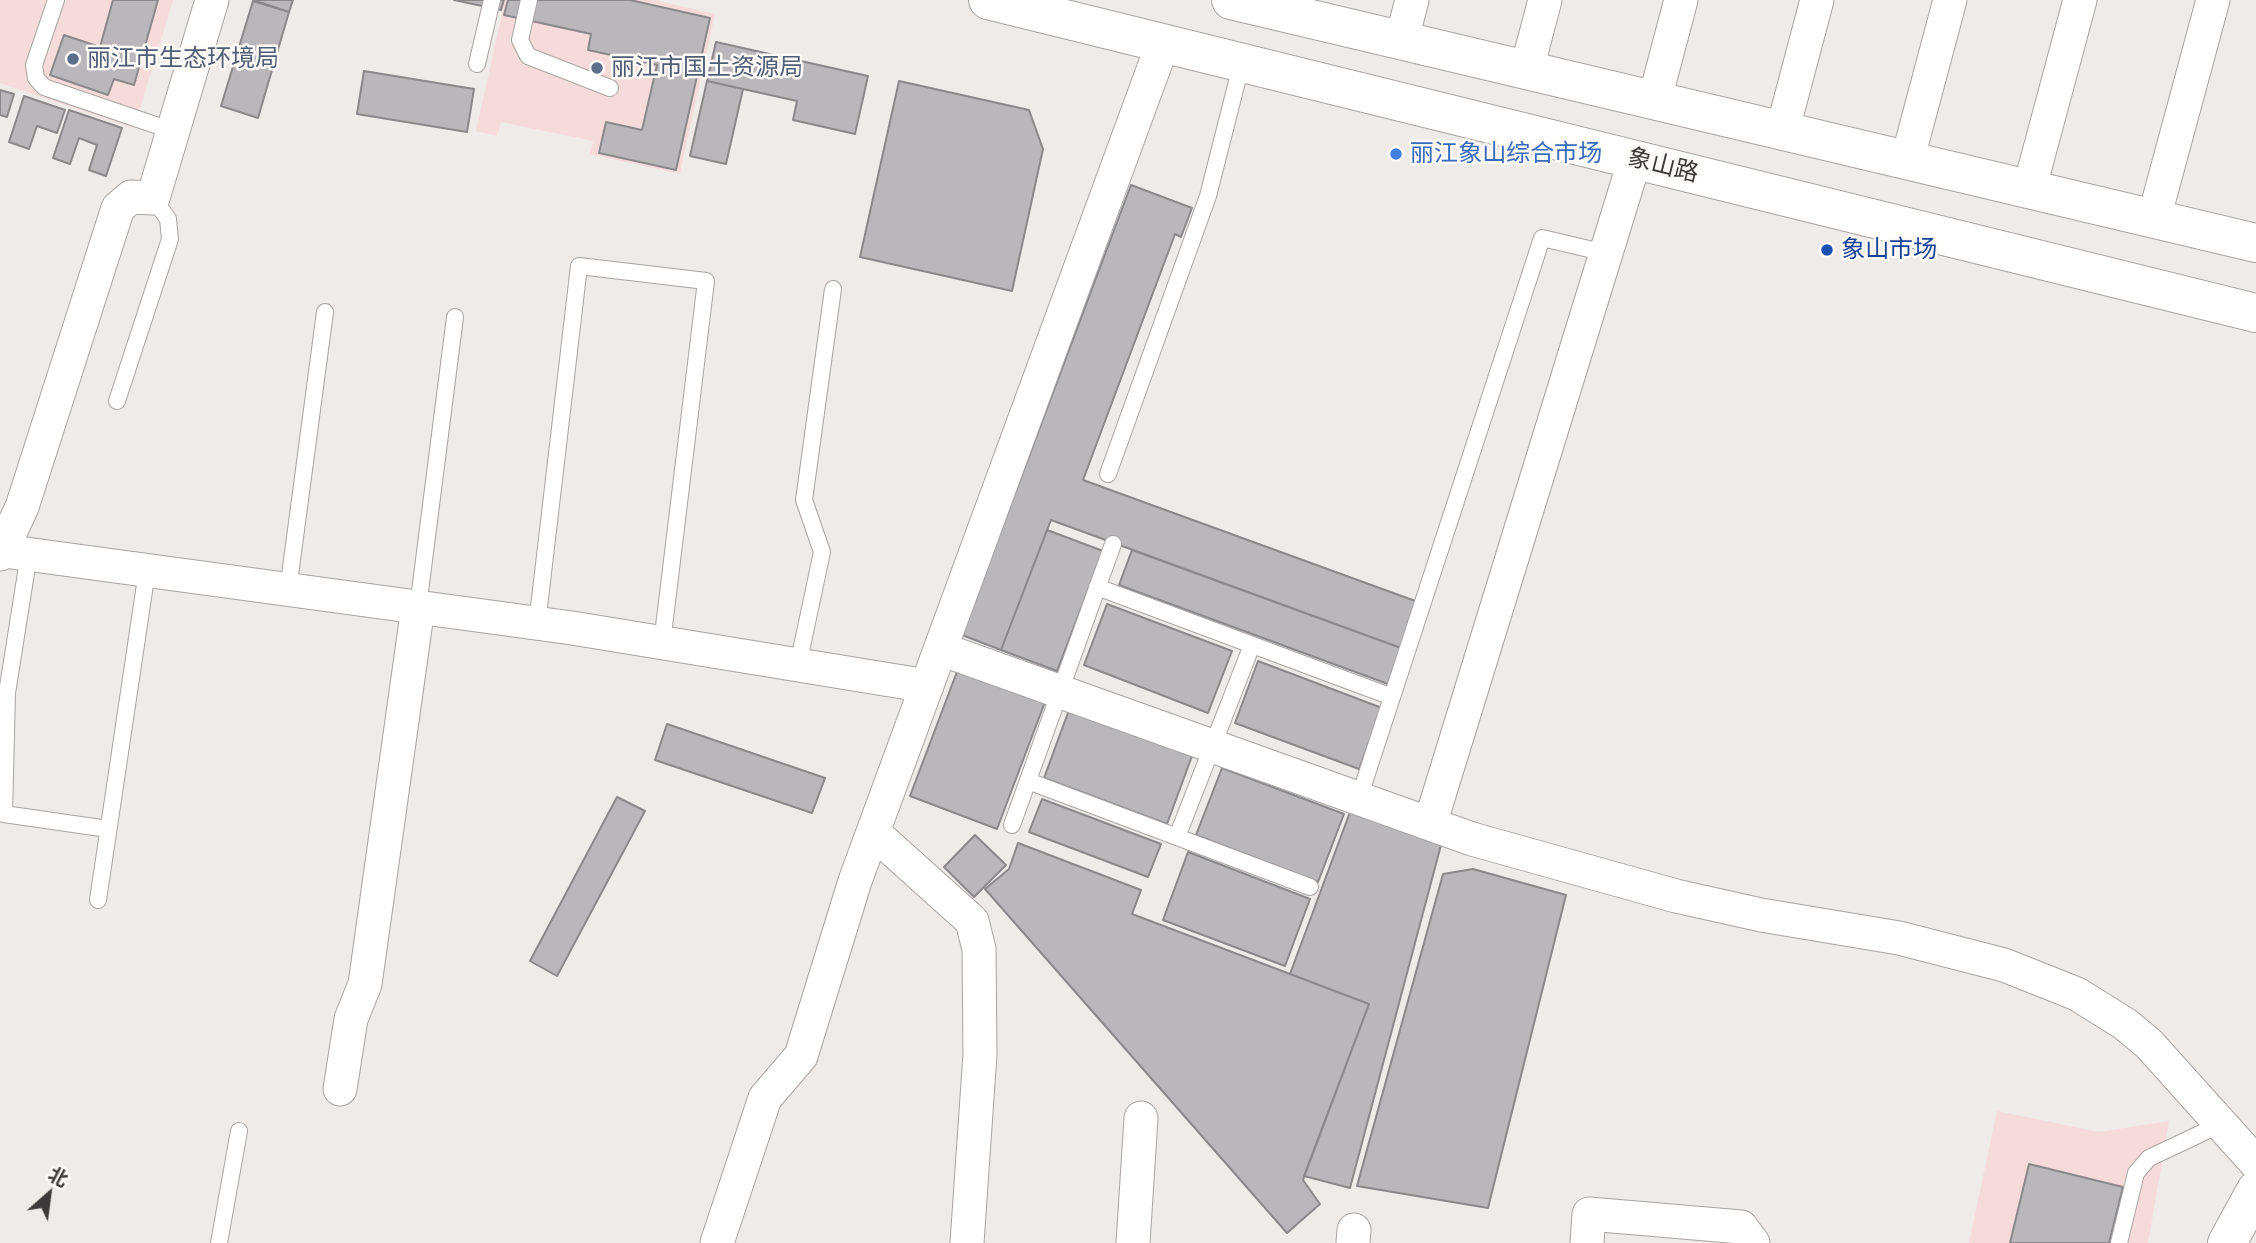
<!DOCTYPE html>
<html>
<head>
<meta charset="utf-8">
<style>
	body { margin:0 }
	#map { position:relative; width:2256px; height:1243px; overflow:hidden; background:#efebe9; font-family:Literata,"Noto Sans SC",serif }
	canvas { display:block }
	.north { position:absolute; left:14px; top:1159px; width:70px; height:70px; -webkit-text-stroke:5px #fdf9f6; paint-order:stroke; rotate:28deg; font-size:19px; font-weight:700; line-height:28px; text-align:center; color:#3b3939 }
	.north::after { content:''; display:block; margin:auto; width:24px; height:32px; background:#3b3939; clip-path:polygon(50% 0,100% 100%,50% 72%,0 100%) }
</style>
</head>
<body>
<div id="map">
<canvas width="2256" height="1243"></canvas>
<div class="north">北</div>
</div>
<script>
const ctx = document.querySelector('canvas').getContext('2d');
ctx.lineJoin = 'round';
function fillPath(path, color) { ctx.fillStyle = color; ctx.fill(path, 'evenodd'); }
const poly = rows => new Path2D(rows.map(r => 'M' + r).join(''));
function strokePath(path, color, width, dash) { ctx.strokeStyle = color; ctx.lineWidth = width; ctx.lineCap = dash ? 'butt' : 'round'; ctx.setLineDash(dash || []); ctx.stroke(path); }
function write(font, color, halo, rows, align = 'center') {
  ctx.font = font + ' Literata,"Noto Sans SC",serif'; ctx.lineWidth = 5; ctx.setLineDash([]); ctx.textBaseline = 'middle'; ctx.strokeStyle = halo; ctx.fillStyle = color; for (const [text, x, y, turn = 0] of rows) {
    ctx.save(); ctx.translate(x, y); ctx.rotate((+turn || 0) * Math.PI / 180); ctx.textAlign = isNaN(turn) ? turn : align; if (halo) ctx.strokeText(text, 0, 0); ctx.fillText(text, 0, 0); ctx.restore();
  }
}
const commercial = poly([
	[0,0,173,0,134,128,0,83],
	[505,0,654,0,715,14,680,174,590,154,593,141,501,122,497,136,476,131],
	[1997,1111,2099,1132,2169,1121,2148,1243,1969,1243]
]);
const building = poly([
	[113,0,158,0,134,85,114,79,108,95,50,75,64,35,100,47,113,0],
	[253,0,293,0,289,12,253,0],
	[454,0,504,0,501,10,454,0],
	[508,0,630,0,710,18,676,170,599,153,606,122,642,130,657,65,588,50,591,34,504,15,508,0],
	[253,1,289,12,258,118,221,106,253,1],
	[716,42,868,76,855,134,793,120,797,101,707,81,716,42],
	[364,71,474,89,467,132,357,114,364,71],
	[707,81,743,89,726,164,690,156,707,81],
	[899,81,1029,110,1043,149,1012,291,860,257,899,81],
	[0,90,14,94,7,117,0,115,0,90],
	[24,96,65,110,57,133,37,126,29,149,9,142,24,96],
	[69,110,122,128,106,176,89,170,97,145,79,138,70,164,53,158,69,110],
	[1131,185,1192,208,1181,237,1175,234,1083,480,1418,602,1401,648,1051,520,1001,650,962,635,1131,185],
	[1047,530,1103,551,1057,671,1001,650,1047,530],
	[1132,550,1401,648,1388,684,1119,585,1132,550],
	[1107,604,1232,651,1208,713,1084,665,1107,604],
	[1258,661,1382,708,1359,769,1235,723,1258,661],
	[958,669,1045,702,997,829,910,796,958,669],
	[1069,710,1192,756,1167,824,1044,778,1069,710],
	[667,724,825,778,812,813,655,760,667,724],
	[1222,768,1344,814,1318,882,1196,835,1222,768],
	[617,797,645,811,557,976,530,961,617,797],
	[1042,799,1161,844,1148,877,1029,832,1042,799],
	[1350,812,1441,845,1350,1188,1304,1176,1369,1004,1290,974,1350,812],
	[975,835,1006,865,974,897,944,867,975,835],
	[1018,843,1141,890,1132,914,1369,1004,1303,1180,1320,1204,1287,1233,985,889,1009,869,1018,843],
	[1188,852,1310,899,1285,966,1163,920,1188,852],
	[1473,869,1566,895,1488,1208,1357,1186,1443,874,1473,869],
	[2029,1164,2123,1187,2109,1243,2010,1243,2029,1164]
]);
const service = poly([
	[56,0,34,65,36,78,44,87,173,131],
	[529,0,520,40,528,56,610,88],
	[477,64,492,0],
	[117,401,170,239,168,219,153,198],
	[1108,474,1208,196,1242,62],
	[29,554,7,693,4,814,108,829],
	[1097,587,1392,697],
	[288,590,325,312],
	[418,607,455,317],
	[537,624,579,266,706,281,662,643],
	[798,665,822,552,804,500,833,289],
	[1028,781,1310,887],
	[1359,798,1542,238,1606,253],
	[1012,825,1113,544],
	[1177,837,1252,645],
	[98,900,147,571],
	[219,1243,239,1131],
	[2119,1243,2136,1173,2149,1158,2221,1124]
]);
const minor = poly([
	[1401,42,1412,0],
	[1526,72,1545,0],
	[1654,102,1681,0],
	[1782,132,1817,0],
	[1907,161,1950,0],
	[2029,190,2080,0],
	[2154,218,2213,0],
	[4,551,572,628,927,686],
	[0,554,22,507,118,208,131,197,153,198,212,0],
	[941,649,1472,839,1676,896,1761,915,1899,938,2004,965,2077,994,2125,1024,2149,1044,2256,1163],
	[1430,824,1635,159],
	[873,832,972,921,979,949,980,1054,967,1243],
	[340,1089,351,1019,365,984,418,607],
	[717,1243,765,1098,801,1056,855,881,1163,43],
	[1133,1243,1141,1118],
	[1353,1243,1354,1230],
	[1587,1243,1589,1214,1741,1227,1753,1243]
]);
const tertiary = poly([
	[2227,1243,2256,1190]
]);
const secondary = poly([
	[988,0,2256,313],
	[1231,0,2256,243]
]);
const markers = [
	[73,59,7,"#5c6f8a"],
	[597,68,7,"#5c6f8a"],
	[1396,154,7,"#3f7fe0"],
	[1827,250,7,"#1a4fb4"]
];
const serviceNames = [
	["丽江市生态环境局",87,59],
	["丽江市国土资源局",611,68]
];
const shopNames = [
	["丽江象山综合市场",1410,154]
];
const streetNames = [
	["象山路",1663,166,14]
];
const transitNames = [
	["象山市场",1841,250]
];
fillPath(commercial, '#f6dbdb');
fillPath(building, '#bab7bb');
strokePath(building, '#8a888b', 2);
strokePath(service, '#a8a4a2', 18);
strokePath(minor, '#a8a4a2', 35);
strokePath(tertiary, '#a8a4a2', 40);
strokePath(secondary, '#a8a4a2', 40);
strokePath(service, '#fff', 16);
strokePath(minor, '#fff', 33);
strokePath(tertiary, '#fff', 38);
strokePath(secondary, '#fff', 38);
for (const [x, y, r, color] of markers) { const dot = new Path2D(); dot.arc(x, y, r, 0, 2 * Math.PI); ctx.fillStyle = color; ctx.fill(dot); strokePath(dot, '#fdf9f6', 2.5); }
write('24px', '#4e5e75', '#fdf9f6', serviceNames, 'left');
write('24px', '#366cbe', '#fdf9f6', shopNames, 'left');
write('24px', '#3b3939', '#fdf9f6', streetNames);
write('24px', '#164399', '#fdf9f6', transitNames, 'left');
</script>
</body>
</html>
